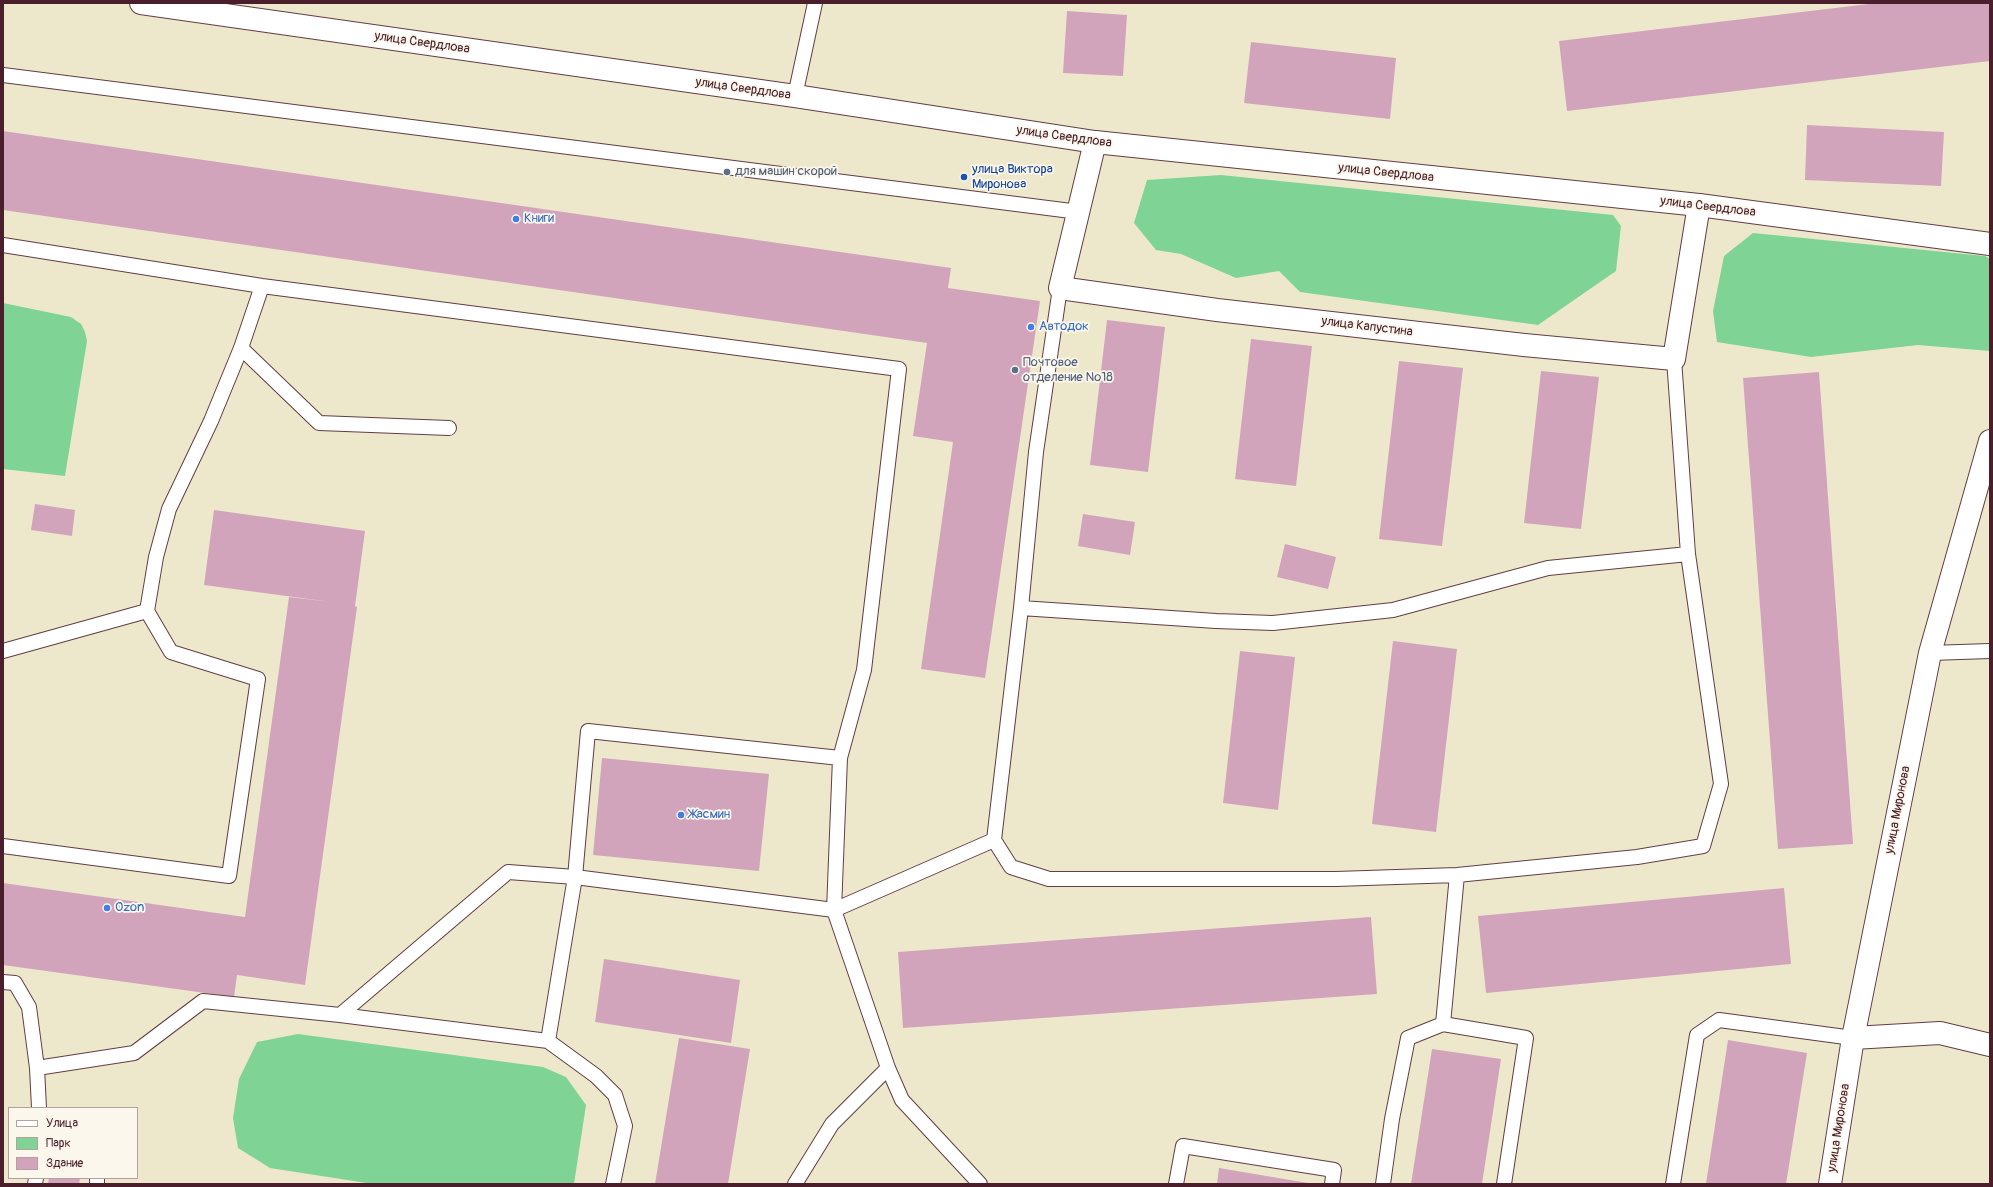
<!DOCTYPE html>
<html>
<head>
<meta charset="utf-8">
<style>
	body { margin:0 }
	#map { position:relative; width:1993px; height:1187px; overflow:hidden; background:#ede8cc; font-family:Pangolin,sans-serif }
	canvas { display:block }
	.frame { position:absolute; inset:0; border:4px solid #4a1f2b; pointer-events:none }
	.legend { position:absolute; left:8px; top:1107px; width:130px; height:72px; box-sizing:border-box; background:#fbf7ec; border:1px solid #b4a19f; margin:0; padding:5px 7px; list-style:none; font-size:12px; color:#4a1f2b }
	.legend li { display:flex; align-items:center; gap:8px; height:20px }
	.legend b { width:20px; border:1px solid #b4a19f }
</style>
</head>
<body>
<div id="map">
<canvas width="1993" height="1187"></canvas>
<div class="frame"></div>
<ul class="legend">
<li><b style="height:5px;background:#fff"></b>Улица</li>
<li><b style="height:11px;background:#7fd395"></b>Парк</li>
<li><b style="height:11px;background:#d2a4bc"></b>Здание</li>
</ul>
</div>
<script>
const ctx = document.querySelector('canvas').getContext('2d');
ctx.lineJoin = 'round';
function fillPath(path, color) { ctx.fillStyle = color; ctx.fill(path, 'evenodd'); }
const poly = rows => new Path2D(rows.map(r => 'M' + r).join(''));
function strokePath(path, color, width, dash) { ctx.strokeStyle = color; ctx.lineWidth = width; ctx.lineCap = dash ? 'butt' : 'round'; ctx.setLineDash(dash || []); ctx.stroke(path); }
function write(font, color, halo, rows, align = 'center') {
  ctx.font = font + ' Pangolin,sans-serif'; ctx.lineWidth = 3.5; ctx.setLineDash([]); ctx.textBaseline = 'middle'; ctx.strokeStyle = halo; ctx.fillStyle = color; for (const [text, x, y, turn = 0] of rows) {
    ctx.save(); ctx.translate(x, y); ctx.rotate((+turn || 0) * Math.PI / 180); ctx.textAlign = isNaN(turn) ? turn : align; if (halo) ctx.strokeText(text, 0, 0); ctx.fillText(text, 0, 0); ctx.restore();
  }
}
const green = poly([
	[1221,175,1613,215,1621,226,1616,271,1538,325,1300,292,1279,271,1236,278,1181,254,1156,250,1134,223,1147,180],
	[1753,233,1985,256,1990,259,1990,351,1918,345,1811,357,1717,342,1713,311,1724,256],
	[3,303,71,317,81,324,85,332,87,341,65,476,3,469],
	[298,1034,543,1067,566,1077,586,1105,574,1184,373,1184,270,1168,238,1148,233,1118,239,1079,257,1042]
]);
const building = poly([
	[1877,3,1990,3,1990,61,1567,111,1559,41],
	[1067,11,1127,15,1123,76,1063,73],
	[1251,42,1396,58,1390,119,1244,103],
	[1807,125,1944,132,1941,186,1805,180],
	[3,131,951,268,948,288,1040,301,985,678,921,669,953,442,913,436,927,343,3,210],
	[1107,320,1165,327,1148,472,1090,465],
	[1251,339,1312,346,1296,486,1235,479],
	[1399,361,1463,368,1442,546,1379,539],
	[1541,371,1599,377,1581,529,1524,523],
	[1819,372,1853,844,1778,849,1743,378],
	[35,504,75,510,72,536,31,530],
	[214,510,365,531,355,606,357,607,305,985,237,975,234,997,3,965,3,883,245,917,289,597,331,602,204,585],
	[1083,514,1135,522,1130,555,1078,546],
	[1285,544,1336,557,1328,589,1277,577],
	[1393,641,1457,649,1436,832,1372,824],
	[1240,651,1295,657,1278,810,1223,803],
	[602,758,769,774,759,871,593,855],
	[1784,888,1791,964,1486,993,1478,916],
	[1371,917,1377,994,903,1028,898,952],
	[604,959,740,980,731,1043,595,1022],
	[679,1038,750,1049,728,1184,655,1184],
	[1728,1040,1807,1053,1786,1184,1706,1184],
	[1432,1049,1501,1059,1482,1184,1411,1184],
	[1219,1168,1308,1183,1308,1184,1217,1184],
	[49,1178,80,1178,79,1184,48,1184]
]);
const service = poly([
	[3,75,1079,212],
	[795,96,815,3],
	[3,245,262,286,899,369,864,670,840,758,834,910,575,877,508,872,340,1015,203,1001,134,1053,37,1068],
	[241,348,319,423,449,428],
	[1021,608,1216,621,1273,623,1393,610,1548,568,1688,554],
	[3,651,147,611],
	[1930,653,1990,651],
	[994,840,1011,867,1049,879,1336,879,1457,875,1637,857,1703,846,1721,784,1688,554,1674,359],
	[3,846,229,876,258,679,171,652,147,611,156,557,169,509,211,421,241,348,262,286],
	[1457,875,1443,1024,1526,1038,1504,1184],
	[3,982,15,983,29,1007,37,1068,39,1108],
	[340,1015,548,1041,596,1076,615,1095,625,1126,613,1184],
	[548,1041,575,877,588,731,840,758],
	[35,1184,36,1178],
	[97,1184,97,1178],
	[795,1184,832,1124,888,1068],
	[980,1184,902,1100,888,1068,834,910,994,840,1021,608,1036,452,1060,288],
	[1176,1184,1183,1146,1334,1170,1332,1184],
	[1383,1184,1392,1119,1408,1038,1443,1024],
	[1673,1184,1697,1035,1719,1020,1853,1038]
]);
const minor = poly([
	[1095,142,1060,288,1217,310,1524,345,1674,359,1699,205],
	[1853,1038,1940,1033,1990,1045],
	[1830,1184,1853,1038,1930,653,1990,441]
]);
const tertiary = poly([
	[141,3,795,96,1095,142,1699,205,1990,244]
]);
const markers = [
	[727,172,4,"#5c6f8a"],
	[964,177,4,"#1a4fb4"],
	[516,219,4,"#3f7fe0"],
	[1031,327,4,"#3f7fe0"],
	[1015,370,4,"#5c6f8a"],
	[681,815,4,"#3f7fe0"],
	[107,908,4,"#3f7fe0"]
];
const streetNames = [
	["улица Свердлова",422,43,8],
	["улица Свердлова",743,89,8],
	["улица Свердлова",1064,137,8],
	["улица Свердлова",1386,173,6],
	["улица Свердлова",1708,207,7],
	["улица Капустина",1367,327,7],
	["улица Миронова",1898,810,-79],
	["улица Миронова",1839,1128,-81]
];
const transitNames = [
	["улица Виктора",972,170],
	["Миронова",972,185]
];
const serviceNames = [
	["для машин скорой",735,172],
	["Почтовое",1023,363],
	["отделение №18",1023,378]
];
const shopNames = [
	["Книги",524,219],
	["Автодок",1039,327],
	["Жасмин",689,815],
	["Ozon",115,908]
];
fillPath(green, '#7fd395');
fillPath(building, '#d2a4bc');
strokePath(service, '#623d43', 16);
strokePath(minor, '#623d43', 24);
strokePath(tertiary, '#623d43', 24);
strokePath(service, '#fff', 14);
strokePath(minor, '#fff', 22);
strokePath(tertiary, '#fff', 22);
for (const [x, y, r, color] of markers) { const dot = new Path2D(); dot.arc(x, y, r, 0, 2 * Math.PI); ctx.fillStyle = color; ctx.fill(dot); strokePath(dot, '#fbf7ec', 1.5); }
write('13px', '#4a1f2b', '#fbf7ec', streetNames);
write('13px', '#164399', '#fbf7ec', transitNames, 'left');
write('13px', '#4e5e75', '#fbf7ec', serviceNames, 'left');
write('13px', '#366cbe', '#fbf7ec', shopNames, 'left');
</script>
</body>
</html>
